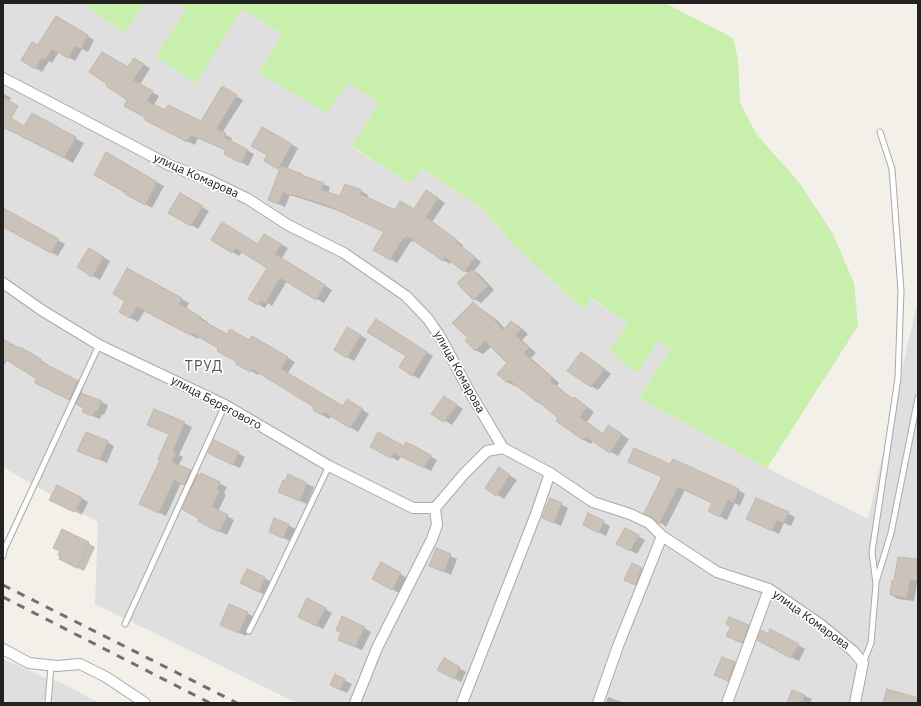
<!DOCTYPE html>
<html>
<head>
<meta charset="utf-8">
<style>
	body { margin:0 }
	#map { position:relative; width:921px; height:706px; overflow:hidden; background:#f2f0e8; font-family:"IBM Plex Sans",sans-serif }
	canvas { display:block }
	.frame { position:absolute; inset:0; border:4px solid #222; pointer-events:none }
</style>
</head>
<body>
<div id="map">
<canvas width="921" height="706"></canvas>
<div class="frame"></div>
</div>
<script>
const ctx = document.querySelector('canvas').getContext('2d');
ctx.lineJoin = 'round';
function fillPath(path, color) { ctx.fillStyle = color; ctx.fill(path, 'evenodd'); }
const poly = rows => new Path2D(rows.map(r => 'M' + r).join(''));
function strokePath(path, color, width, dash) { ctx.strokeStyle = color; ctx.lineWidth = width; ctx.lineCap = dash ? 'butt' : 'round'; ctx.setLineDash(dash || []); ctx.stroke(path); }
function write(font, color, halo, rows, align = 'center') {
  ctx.font = font + ' "IBM Plex Sans",sans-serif'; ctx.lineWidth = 3.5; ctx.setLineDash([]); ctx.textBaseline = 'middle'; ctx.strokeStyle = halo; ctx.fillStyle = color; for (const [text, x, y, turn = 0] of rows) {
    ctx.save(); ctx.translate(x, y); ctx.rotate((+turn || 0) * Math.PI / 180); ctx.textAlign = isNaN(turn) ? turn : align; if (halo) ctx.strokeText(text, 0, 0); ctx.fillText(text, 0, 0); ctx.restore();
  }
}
const residential = poly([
	[3,3,63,3,66,5,68,3,83,3,124,33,145,3,177,3,188,9,242,9,282,34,259,73,349,83,379,103,352,147,411,184,422,168,483,209,515,246,584,310,590,298,628,323,637,373,659,339,671,350,639,398,767,468,868,519,916,308,918,309,918,703,297,703,95,604,98,522,3,467],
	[3,659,46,678,62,683,100,703,3,703]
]);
const grass = poly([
	[83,3,145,3,124,33],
	[177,3,665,3,733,38,738,60,740,103,757,135,798,181,833,234,854,283,858,326,767,468,639,398,671,350,659,340,637,373,610,351,628,323,591,298,584,310,515,246,483,209,422,168,411,184,352,146,379,103,349,83,327,113,259,73,282,34,242,9,196,84,156,56,187,9]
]);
const shadow = poly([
	[56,17,94,40,88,52,82,49,75,61,59,52,52,63,49,61,42,72,22,60,38,47],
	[134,59,150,68,140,85,159,96,154,105,166,112,201,122,222,88,243,100,222,133,232,138,231,141,254,154,248,166,226,154,227,151,198,138,195,145,153,124,129,100,128,68],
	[3,93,11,98,6,107,3,106],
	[4,126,24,127,75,138,84,143,73,163,39,144,38,145],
	[262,128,298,148,287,169,330,187,328,194,340,198,361,191,368,195,367,198,396,211,414,210,433,195,445,203,432,222,463,245,462,247,481,262,474,271,479,274,494,290,481,303,474,299,468,273,452,261,450,264,443,260,414,240,413,242,411,241,397,263,374,249,385,232,336,210,290,195,285,207,269,200,281,169,265,160,269,154],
	[107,154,164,186,152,208,127,194],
	[180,194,209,211,198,229,169,213],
	[3,209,65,244,58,256,3,226],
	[271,239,288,248,282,258,332,290,324,303,287,281,272,306,268,303,265,308,249,299,268,267,242,252,239,256,212,240,258,245],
	[89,249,110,261,100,280,78,267],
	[128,270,189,303,186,309,208,322,207,324,227,335,250,341,252,337,295,362,287,374,343,407,355,405,369,414,358,432,332,415,329,419,314,410,316,407,259,373,258,375,237,363,238,361,220,348,199,337,198,339,145,310,138,322,120,312,127,300],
	[473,303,498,321,505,329,512,322,519,326,528,334,522,340,536,353,531,358,559,383,557,386,573,399,574,398,581,402,594,412,587,422,603,435,616,431,629,439,618,456,593,441,591,444,584,440,557,420,560,417,545,406,537,402,516,385,515,386,507,382,509,363,492,346,483,354,475,350,469,338],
	[383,324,433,356,419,379,400,367,407,356],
	[348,328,367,339,354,361,335,350],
	[3,340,20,349,20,348,47,364,46,365,84,386,81,393,108,405,104,415,102,414,100,419,90,415,83,411,84,407,43,386,39,378,7,360,3,367],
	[588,357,611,374,598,390,591,386],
	[451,401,463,409,452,425,433,413],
	[155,410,192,427,179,455,183,457,178,466,198,476,201,476,202,475,227,487,224,493,226,495,218,511,234,520,227,535,206,525,200,519,192,489,181,483,166,516,140,504,161,460,170,435,149,425],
	[215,441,245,457,240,468,216,457],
	[107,442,114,446,107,463,79,450],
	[371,446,404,447,430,456,437,460,431,471,401,456,398,461],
	[629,462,671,465,738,490,745,494,740,506,735,503,727,520,716,515,713,503,685,490,666,527,654,518,663,477],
	[506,473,517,480,504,499,486,488],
	[288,476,314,487,307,504,286,495,286,483],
	[81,498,88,502,82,515,57,503],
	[550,499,568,508,561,526,550,521],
	[757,499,795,517,791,526,784,523,779,534,753,521],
	[589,515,610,526,606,536,591,528],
	[288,525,295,529,290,541,277,535],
	[625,529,645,540,637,554,617,543],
	[88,543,95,547,84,571,67,563],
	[436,549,457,559,451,575,430,565],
	[918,560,918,584,917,583,914,601,898,599,891,595,895,582],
	[382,563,407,578,399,593,373,579],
	[632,564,649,573,642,588,632,583],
	[247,570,272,582,266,595,248,587],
	[325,609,332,613,323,629,306,620],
	[247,613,254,617,246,636,228,628],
	[748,626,755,630,749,646,734,640],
	[364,628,371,632,362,650,346,643,342,633],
	[765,644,798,645,805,649,799,661],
	[723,658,741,667,735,684,722,678],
	[444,660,466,672,461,682,439,670],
	[336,676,352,684,347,693,338,689],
	[793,691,812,699,810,703,788,703],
	[608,697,622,702,624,703,606,703]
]);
const building = poly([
	[56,16,88,35,81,49,75,46,68,58,52,49,45,60,42,58,35,69,21,60,32,42,38,45,56,16],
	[102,52,128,67,134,58,144,64,133,80,153,91,147,101,165,110,168,105,201,121,222,86,237,95,216,129,226,133,224,137,248,150,241,163,224,154,226,150,191,135,187,142,145,120,146,118,124,106,127,100,106,86,107,84,89,72,102,52],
	[3,97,18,106,11,118,24,126,32,113,76,137,64,158,5,128,3,131,3,97],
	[262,127,292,144,278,169,264,161,267,155,251,146,262,127],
	[106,152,157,182,145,205,125,194,126,193,94,175,106,152],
	[281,166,302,174,301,175,324,183,321,190,340,196,345,184,362,190,360,194,395,210,400,201,414,209,426,190,438,198,426,217,457,240,456,242,475,257,464,272,445,257,443,261,407,236,406,239,403,238,390,260,373,250,384,232,329,206,294,195,293,196,283,192,278,204,268,200,281,166],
	[180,193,203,206,191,226,168,213,180,193],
	[3,208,59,239,51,253,3,227,3,208],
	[222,222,258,244,264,234,281,244,275,254,325,285,316,300,280,278,265,303,261,300,258,305,248,299,267,268,235,248,232,253,211,240,222,222],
	[89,248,104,257,92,277,77,267,89,248],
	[127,268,182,298,179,304,201,317,200,319,227,334,230,329,249,340,252,336,288,357,281,369,343,406,347,399,363,409,350,428,324,412,321,415,313,410,314,407,252,369,250,372,236,364,237,362,217,351,218,348,192,333,190,335,137,307,130,318,119,312,125,301,113,294,127,268],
	[472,269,488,286,473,300,457,283,472,269],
	[473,302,489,316,490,315,503,330,511,321,521,330,515,335,529,348,524,353,552,378,550,381,572,399,574,397,587,407,580,417,603,434,608,425,622,434,610,453,586,437,583,440,556,421,558,418,538,401,537,402,509,380,507,383,497,374,507,363,485,341,475,351,465,340,468,338,452,323,473,302],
	[376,319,427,352,412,376,399,367,406,356,367,332,376,319],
	[347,327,361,335,347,358,334,350,347,327],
	[3,339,19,348,20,347,41,359,40,361,78,381,69,400,35,383,37,379,3,358,3,339],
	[581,352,605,369,591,387,567,371,581,352],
	[81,393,102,401,97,412,95,411,93,416,82,412,84,408,76,404,81,393],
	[444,396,457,405,444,422,431,414,444,396],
	[154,409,185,422,173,451,176,452,172,462,191,470,184,485,174,480,159,513,139,504,160,460,158,459,169,434,147,425,154,409],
	[86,432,108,441,100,460,77,451,86,432],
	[378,432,404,446,406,442,431,455,424,468,394,453,391,458,370,447,378,432],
	[214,440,239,452,233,465,208,453,214,440],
	[634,448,670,464,673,459,739,489,733,503,728,500,720,517,708,511,712,503,678,487,659,524,652,517,644,513,662,477,628,462,634,448],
	[499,467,510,475,496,496,485,488,499,467],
	[201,473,220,482,217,489,220,490,212,507,228,515,219,532,198,521,199,519,182,509,198,474,201,475,201,473],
	[288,474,307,483,300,501,278,492,283,480,285,481,288,474],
	[57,485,82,498,74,512,49,500,57,485],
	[550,498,562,503,554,523,542,518,550,498],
	[756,498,789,512,784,523,777,520,772,531,746,519,756,498],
	[588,513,604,521,599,533,583,525,588,513],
	[274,518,289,524,283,538,269,532,274,518],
	[625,528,639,535,630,551,616,544,625,528],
	[62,529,89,542,77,568,59,559,60,556,58,555,60,551,53,548,62,529],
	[436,548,451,554,444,572,429,566,436,548],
	[898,557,918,559,918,581,910,580,907,598,890,595,892,580,894,581,898,557],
	[381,562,401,573,392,590,372,579,381,562],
	[632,563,642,568,635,585,624,580,632,563],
	[247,569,265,577,259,592,240,583,247,569],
	[307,598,326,608,316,626,298,617,307,598],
	[229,604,248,612,239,633,220,625,229,604],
	[342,616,365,627,355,647,338,640,341,633,336,630,342,616],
	[729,617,749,625,742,643,726,636,731,626,726,624,729,617],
	[770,629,799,644,791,658,757,640,761,630,768,634,770,629],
	[722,657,735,662,728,681,714,675,722,657],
	[444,658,460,667,454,679,437,670,444,658],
	[335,674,345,679,340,690,330,685,335,674],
	[887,689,918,698,918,703,883,703,887,689],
	[792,690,805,695,802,703,787,703,792,690]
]);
const service = poly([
	[3,556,4,550,99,345],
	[876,582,891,533,918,398],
	[125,624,225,405],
	[249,631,270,589,329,466],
	[863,663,871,643,876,584,872,552,898,378,901,291,892,169,880,132],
	[48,703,51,666]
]);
const minor = poly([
	[3,78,169,165,209,180,248,199,288,225,344,253,406,296,428,319,441,338,468,389,503,448,550,473,593,502,630,514,649,523,662,536,717,572,769,589,820,624,853,651,863,663,855,703],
	[3,283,43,311,99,345,225,405,329,466,413,508,435,508],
	[3,649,29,663,57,666,80,664,106,677,145,703],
	[355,703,377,648,432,539,437,525,435,508,464,474,487,451,503,448],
	[462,703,536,514,550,473],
	[598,703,618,646,662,536],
	[727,703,769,589]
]);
const rail = poly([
	[3,585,237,703],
	[3,597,210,703]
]);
const streetNames = [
	["улица Комарова",196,176,24],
	["улица Комарова",459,372,61],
	["улица Берегового",216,403,28],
	["улица Комарова",811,620,36]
];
const quarterNames = [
	["ТРУД",204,367]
];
fillPath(residential, '#e0dfdf');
fillPath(grass, '#c8efab');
fillPath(shadow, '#0003');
fillPath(building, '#cbc3ba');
strokePath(building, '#c5b7a9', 1);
strokePath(service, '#a9a9a9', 7);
strokePath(minor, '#a9a9a9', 12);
strokePath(service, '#fff', 5);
strokePath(minor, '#fff', 10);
strokePath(rail, '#707070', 3, [8, 8]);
write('12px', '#222', '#fff', streetNames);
ctx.letterSpacing = '1px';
write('14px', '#555', '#fff', quarterNames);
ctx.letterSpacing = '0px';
</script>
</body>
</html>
